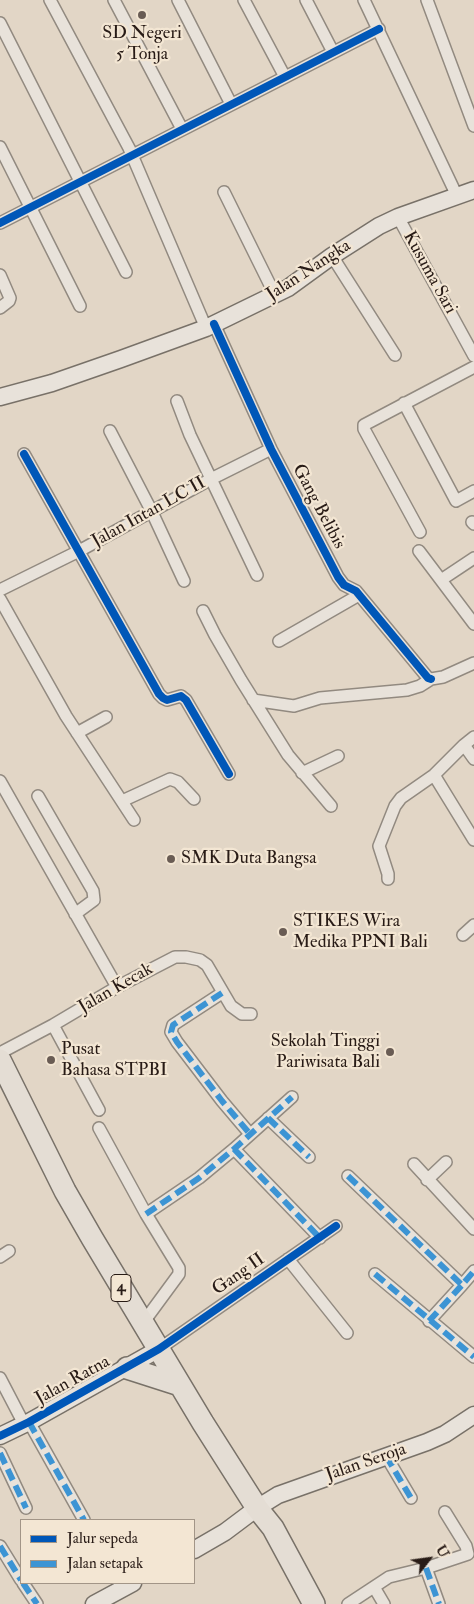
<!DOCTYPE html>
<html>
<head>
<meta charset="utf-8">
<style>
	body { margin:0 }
	#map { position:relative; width:474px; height:1604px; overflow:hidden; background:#e2d6c6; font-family:"IM FELL Double Pica",serif }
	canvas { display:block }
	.legend { position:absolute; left:20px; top:1519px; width:175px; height:65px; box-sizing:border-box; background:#f3e6d3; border:1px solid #a29587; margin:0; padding:6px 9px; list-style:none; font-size:15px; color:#281b16 }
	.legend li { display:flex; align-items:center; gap:10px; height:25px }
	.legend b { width:25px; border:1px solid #a29587 }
	.north { position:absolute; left:404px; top:1534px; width:50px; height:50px; -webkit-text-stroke:4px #f3e6d3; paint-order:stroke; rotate:60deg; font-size:14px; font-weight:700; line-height:20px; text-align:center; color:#281b16 }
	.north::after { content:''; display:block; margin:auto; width:18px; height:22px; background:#281b16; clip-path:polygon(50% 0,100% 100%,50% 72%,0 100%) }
</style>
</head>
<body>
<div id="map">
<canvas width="474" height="1604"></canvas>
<ul class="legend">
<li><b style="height:6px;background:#0057b8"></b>Jalur sepeda</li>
<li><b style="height:6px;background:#3c94d4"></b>Jalan setapak</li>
</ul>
<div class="north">U</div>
</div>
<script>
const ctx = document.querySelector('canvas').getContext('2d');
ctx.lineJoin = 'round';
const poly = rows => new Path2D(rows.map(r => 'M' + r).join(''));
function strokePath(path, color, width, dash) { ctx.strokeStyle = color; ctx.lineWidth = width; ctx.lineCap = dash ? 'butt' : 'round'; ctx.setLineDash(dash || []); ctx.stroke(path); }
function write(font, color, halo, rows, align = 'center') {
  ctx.font = font + ' "IM FELL Double Pica",serif'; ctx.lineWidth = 4.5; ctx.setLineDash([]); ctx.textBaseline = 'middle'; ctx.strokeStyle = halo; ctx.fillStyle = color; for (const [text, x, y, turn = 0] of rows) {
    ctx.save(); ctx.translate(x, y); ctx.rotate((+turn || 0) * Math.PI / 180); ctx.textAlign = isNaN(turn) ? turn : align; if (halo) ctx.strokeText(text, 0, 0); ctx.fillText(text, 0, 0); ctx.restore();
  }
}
const street = poly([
	[50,0,129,148,206,328],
	[114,0,182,129],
	[178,0,231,104],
	[244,0,285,77],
	[306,0,333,52],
	[364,0,457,196],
	[427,0,474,126],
	[0,23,126,272],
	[0,147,80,306],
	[224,192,275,295],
	[398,217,474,356],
	[0,223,379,29],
	[332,256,395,355],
	[0,275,10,298,9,301,0,308],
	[214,324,271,449,338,577,344,585,356,591,428,678,431,679],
	[177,401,190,435,257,575],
	[404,403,456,501,474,491],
	[110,431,151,510,184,581],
	[24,454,159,694,163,698,167,700,181,696,186,700,229,774],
	[472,522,474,524],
	[420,532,364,429,364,425,474,367],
	[419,551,474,624],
	[441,580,474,558],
	[0,590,79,551,211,479,271,449],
	[0,599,66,716,134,820],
	[203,611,215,635,241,680,288,755,331,806],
	[279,641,359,595],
	[253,700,294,706,320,698,407,690,420,686,431,679,443,677,474,663],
	[77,733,106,717],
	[464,745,474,759],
	[302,773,338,756],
	[434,775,474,840],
	[0,781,117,987],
	[38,796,93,891,94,900,75,914],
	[122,801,170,779,178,782,194,799],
	[388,879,388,874,379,846,395,806,401,798,434,775,464,745,474,737],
	[463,935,474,925],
	[222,993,173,1025,171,1032,177,1042,222,1101,250,1134],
	[53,1025,99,1110],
	[0,1053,53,1025,117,987,175,957,186,957,200,960,207,965,231,1006,242,1014,251,1014],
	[268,1118,309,1157],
	[99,1128,146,1214,179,1268,179,1274,143,1323],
	[234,1149,320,1238],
	[414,1164,474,1229],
	[348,1176,462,1285,474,1271],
	[427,1180,446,1162],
	[146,1214,199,1178,234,1149,292,1097],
	[0,1257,9,1251],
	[288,1259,347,1333],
	[375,1274,474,1357],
	[429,1321,462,1285],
	[159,1349,336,1226],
	[0,1378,24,1424],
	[29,1422,84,1520],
	[0,1453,26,1508],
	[386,1456,411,1498],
	[0,1546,21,1580],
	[426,1568,439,1604],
	[23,1583,37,1604],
	[374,1587,384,1604],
	[348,1604,389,1577,426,1568,468,1554,466,1546,445,1512]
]);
const secondary = poly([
	[0,397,52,383,121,359,206,328,288,288,332,256,379,226,398,217,474,190],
	[0,1436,29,1422,159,1349],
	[194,1550,225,1532,257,1508,278,1495,427,1442,445,1434,474,1415],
	[94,1604,133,1583]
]);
const highway = poly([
	[0,1060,65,1191,92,1238,203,1423,257,1508,273,1528,314,1604],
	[127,1368,180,1385]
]);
const quiet = poly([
	[222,993,173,1025,171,1032,177,1042,222,1101,250,1134],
	[268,1118,309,1157],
	[234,1149,320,1238],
	[348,1176,462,1285,474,1271],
	[146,1214,199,1178,234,1149,292,1097],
	[375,1274,474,1357],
	[429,1321,462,1285],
	[29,1422,84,1520],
	[0,1453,26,1508],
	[386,1456,411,1498],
	[0,1546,21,1580],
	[426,1568,439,1604],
	[23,1583,37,1604]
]);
const cycleway = poly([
	[0,223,379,29],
	[214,324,271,449,338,577,344,585,356,591,428,678,431,679],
	[24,454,159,694,163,698,167,700,181,696,186,700,229,774],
	[0,1436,29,1422,159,1349,336,1226]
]);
const markers = [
	[142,15,5,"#695c54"],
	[171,859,5,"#695c54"],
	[283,932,5,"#695c54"],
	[390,1052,5,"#695c54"],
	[51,1060,5,"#695c54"]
];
const shields = [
	[121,1288,20]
];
const shieldNames = [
	["4",121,1288]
];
const poiNames = [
	["SD Negeri",142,34,"center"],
	["5 Tonja",142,55,"center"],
	["SMK Duta Bangsa",181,859],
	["STIKES Wira",293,922],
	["Medika PPNI Bali",293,943],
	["Sekolah Tinggi",380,1042,"right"],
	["Pariwisata Bali",380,1063,"right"],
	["Pusat",61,1050],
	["Bahasa STPBI",61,1071]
];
const streetNames = [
	["Jalan Nangka",309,271,-33],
	["Kusuma Sari",429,273,61],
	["Gang Belibis",318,507,62],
	["Jalan Intan LC II",149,513,-29],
	["Jalan Kecak",116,989,-30],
	["Gang II",239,1275,-35],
	["Jalan Ratna",73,1381,-29],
	["Jalan Seroja",366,1463,-19]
];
strokePath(street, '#928a80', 14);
strokePath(secondary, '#787168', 19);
strokePath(highway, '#787168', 24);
strokePath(street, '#e8e2da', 11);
strokePath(secondary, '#e8e2da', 16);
strokePath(highway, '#e4ddd4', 21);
strokePath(quiet, '#3c94d4', 6, [12, 6]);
strokePath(cycleway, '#0057b8', 8);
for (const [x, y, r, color] of markers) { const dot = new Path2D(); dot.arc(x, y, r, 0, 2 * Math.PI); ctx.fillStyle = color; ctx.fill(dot); strokePath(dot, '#f3e6d3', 2); }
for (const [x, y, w] of shields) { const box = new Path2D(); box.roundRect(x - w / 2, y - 13.5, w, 27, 4); ctx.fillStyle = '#f3e6d3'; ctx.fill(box); strokePath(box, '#281b16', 1); }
write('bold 16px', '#281b16', null, shieldNames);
write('18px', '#281b16', '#f3e6d3', poiNames, 'left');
write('18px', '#281b16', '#f3e6d3', streetNames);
</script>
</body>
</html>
